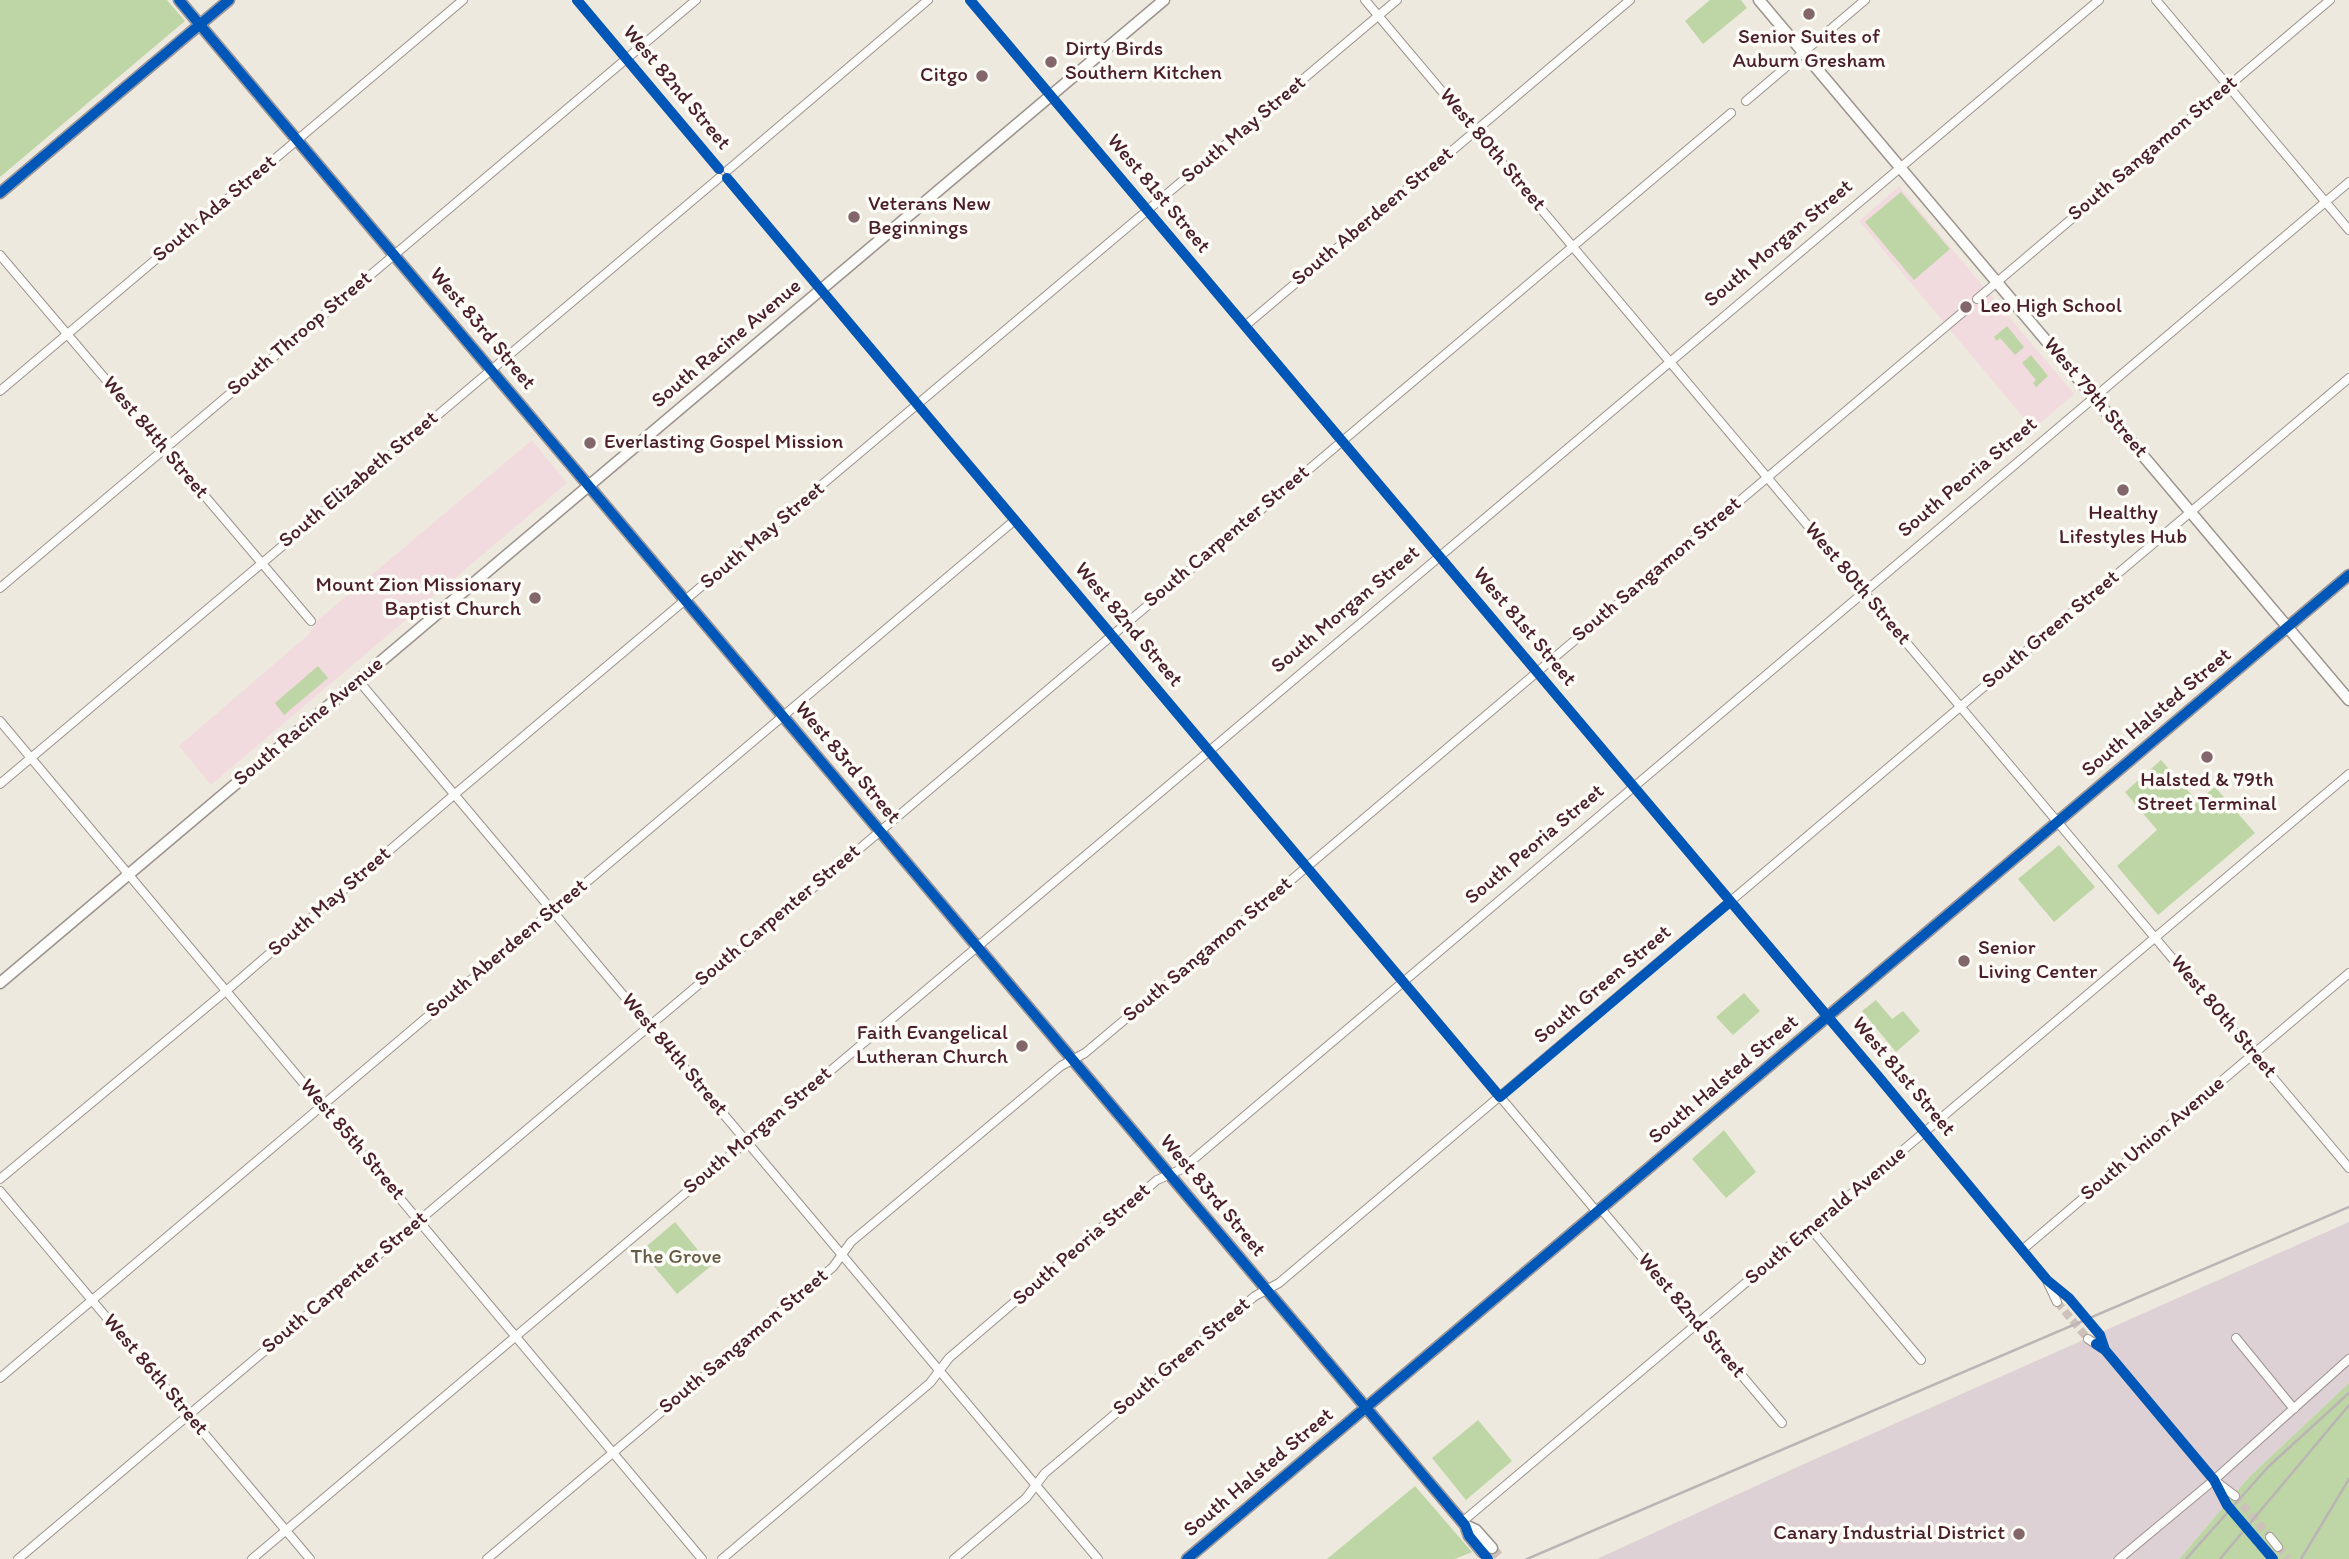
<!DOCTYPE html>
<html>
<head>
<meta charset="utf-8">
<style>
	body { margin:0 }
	canvas { display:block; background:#eee9de }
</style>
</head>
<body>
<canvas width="2349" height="1559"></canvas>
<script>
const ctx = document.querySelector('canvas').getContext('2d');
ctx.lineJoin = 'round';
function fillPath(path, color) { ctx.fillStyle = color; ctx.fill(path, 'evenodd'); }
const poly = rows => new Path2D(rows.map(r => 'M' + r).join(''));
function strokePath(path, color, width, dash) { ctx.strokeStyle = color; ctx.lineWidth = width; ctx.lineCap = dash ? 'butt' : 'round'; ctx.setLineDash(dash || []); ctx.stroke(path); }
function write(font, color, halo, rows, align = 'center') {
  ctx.font = font + ' Itim,sans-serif'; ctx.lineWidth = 7; ctx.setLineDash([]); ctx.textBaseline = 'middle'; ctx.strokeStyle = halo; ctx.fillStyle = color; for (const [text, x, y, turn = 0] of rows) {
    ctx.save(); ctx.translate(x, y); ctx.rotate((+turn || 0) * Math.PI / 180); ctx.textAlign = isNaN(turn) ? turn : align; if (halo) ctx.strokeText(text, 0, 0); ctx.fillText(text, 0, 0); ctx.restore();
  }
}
const built = poly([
	[1899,186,2074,394,2033,429,1859,221],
	[532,440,567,483,211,785,179,746,308,635,318,620]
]);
const industrial = poly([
	[2349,1222,2349,1383,2249,1477,2179,1559,1597,1559,1795,1468]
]);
const green = poly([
	[0,0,167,0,185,21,0,177],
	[1710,0,1741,0,1747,8,1703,44,1685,21],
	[1901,192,1950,249,1914,280,1865,222],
	[2007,326,2024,347,2015,355,2000,338,1997,341,1994,337],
	[2031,355,2048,376,2036,387,2033,383,2036,380,2022,363],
	[318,666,328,678,284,715,275,703],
	[2161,760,2197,801,2215,787,2255,833,2158,915,2117,866,2157,830,2125,792],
	[2059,845,2095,887,2054,922,2018,879],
	[1744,993,1760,1011,1733,1035,1716,1017],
	[1876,1000,1892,1019,1903,1011,1920,1031,1896,1052,1862,1011],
	[1724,1130,1756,1172,1726,1198,1692,1159],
	[675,1222,711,1266,677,1294,641,1251],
	[2349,1383,2349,1559,2179,1559,2249,1477],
	[1478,1420,1512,1461,1466,1500,1432,1458],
	[1415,1486,1472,1552,1455,1559,1327,1559]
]);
const streetTunnel = poly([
	[2069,1298,2100,1335],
	[2057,1302,2088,1339],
	[2235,1496,2270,1537],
	[2227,1505,2262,1546],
	[2278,1547,2288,1559]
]);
const secondaryTunnel = poly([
	[1492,1548,1501,1559]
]);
const street = poly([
	[577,0,719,169],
	[970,0,1877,1075,2047,1280,2069,1298],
	[1365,0,2349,1168],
	[2156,0,2349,230],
	[1746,101,1865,0],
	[728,170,928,0],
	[727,178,1597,1212],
	[0,255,311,621],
	[1977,299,2330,0],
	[1245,326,1630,0],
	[0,391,463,0],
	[0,588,696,0],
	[358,680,1098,1559],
	[0,721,702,1559],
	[0,784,719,178],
	[0,1179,226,991,455,794,1397,0],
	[0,1191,310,1559],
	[1601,1209,1782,1423],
	[1811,1229,1921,1360],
	[2022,1250,2349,973],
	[2048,1283,2057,1302],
	[2100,1335,2105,1350],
	[2236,1338,2294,1409],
	[2088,1339,2105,1350,2214,1480,2227,1505],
	[0,1378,1015,520],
	[2218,1483,2235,1496],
	[1462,1522,2349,774],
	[2270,1537,2278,1547],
	[2262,1546,2271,1556],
	[18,1559,1731,113],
	[252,1559,2099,0],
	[487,1559,833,1267,851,1242,1061,1066,1085,1053,1296,876,1963,312],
	[722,1559,930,1383,949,1358,1157,1180,1182,1169,2349,182],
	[954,1559,1026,1498,1045,1473,1255,1296,1279,1283,2349,378],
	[2119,1559,2214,1480,2349,1359]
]);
const secondary = poly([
	[179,0,1465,1525,1469,1536,1482,1552],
	[1759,0,2349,700],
	[0,193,229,0],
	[0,983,1164,0],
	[1465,1525,1476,1530,1492,1548],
	[1187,1559,2349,575]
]);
const rail = poly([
	[1527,1559,2349,1207],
	[2186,1559,2268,1467,2349,1393],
	[2220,1559,2349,1405],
	[2301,1559,2349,1479]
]);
const cycleway = poly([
	[179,0,1465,1525,1469,1536,1488,1559],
	[577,0,719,169],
	[970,0,1877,1075,2047,1280,2069,1298,2100,1335,2105,1350],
	[727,178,1500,1097,1730,902],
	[0,193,229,0],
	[2096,1344,2105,1350,2214,1480,2227,1505,2273,1559],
	[1187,1559,2349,575]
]);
const markers = [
	[1809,14,7,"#83666a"],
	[1051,62,7,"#83666a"],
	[982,76,7,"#83666a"],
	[854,217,7,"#83666a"],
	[1966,307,7,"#83666a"],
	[590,443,7,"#83666a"],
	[2123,490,7,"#83666a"],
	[535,598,7,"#83666a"],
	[2207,757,7,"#83666a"],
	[1964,961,7,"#83666a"],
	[1022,1046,7,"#83666a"],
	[2019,1534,7,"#83666a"]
];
const poiNames = [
	["Senior Suites of",1809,38,"center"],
	["Auburn Gresham",1809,62,"center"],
	["Dirty Birds",1065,50],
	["Southern Kitchen",1065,74],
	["Citgo",968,76,"right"],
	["Veterans New",868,205],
	["Beginnings",868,229],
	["Leo High School",1980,307],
	["Everlasting Gospel Mission",604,443],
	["Healthy",2123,514,"center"],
	["Lifestyles Hub",2123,538,"center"],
	["Mount Zion Missionary",521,586,"right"],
	["Baptist Church",521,610,"right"],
	["Halsted & 79th",2207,781,"center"],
	["Street Terminal",2207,805,"center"],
	["Senior",1978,949],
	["Living Center",1978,973],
	["Faith Evangelical",1008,1034,"right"],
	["Lutheran Church",1008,1058,"right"],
	["Canary Industrial District",2005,1534,"right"]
];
const streetNames = [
	["West 82nd Street",676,88,50],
	["South May Street",1244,130,-40],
	["South Sangamon Street",2153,149,-40],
	["West 80th Street",1492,150,50],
	["West 81st Street",1158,194,50],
	["South Ada Street",215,209,-40],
	["South Aberdeen Street",1373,217,-40],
	["South Morgan Street",1779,244,-40],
	["West 83rd Street",482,329,50],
	["South Throop Street",300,334,-40],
	["South Racine Avenue",727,344,-40],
	["West 79th Street",2095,398,50],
	["West 84th Street",155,438,50],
	["South Peoria Street",1968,478,-40],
	["South Elizabeth Street",359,480,-40],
	["South May Street",763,536,-40],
	["South Carpenter Street",1227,537,-40],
	["South Sangamon Street",1657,570,-40],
	["West 80th Street",1857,584,50],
	["South Morgan Street",1346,610,-40],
	["West 82nd Street",1128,625,50],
	["West 81st Street",1524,627,50],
	["South Green Street",2051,630,-40],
	["South Halsted Street",2157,713,-40],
	["South Racine Avenue",309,722,-40],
	["West 83rd Street",847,763,50],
	["South Peoria Street",1535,845,-40],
	["South May Street",330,902,-41],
	["South Carpenter Street",778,916,-40],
	["South Aberdeen Street",507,949,-40],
	["South Sangamon Street",1208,950,-40],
	["South Green Street",1603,985,-40],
	["West 80th Street",2223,1017,50],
	["West 84th Street",674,1055,50],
	["West 81st Street",1903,1077,50],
	["South Halsted Street",1724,1080,-40],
	["South Morgan Street",758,1131,-40],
	["South Union Avenue",2153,1139,-40],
	["West 85th Street",352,1140,50],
	["West 83rd Street",1212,1196,50],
	["South Emerald Avenue",1826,1216,-40],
	["South Peoria Street",1082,1245,-41],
	["South Carpenter Street",345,1283,-40],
	["West 82nd Street",1691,1316,50],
	["South Sangamon Street",744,1342,-40],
	["South Green Street",1182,1357,-40],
	["West 86th Street",155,1375,50],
	["South Halsted Street",1259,1473,-40]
];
const parkNames = [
	["The Grove",676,1258]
];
fillPath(built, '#f1dbde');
fillPath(industrial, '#ddd1d5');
fillPath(green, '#bed6a5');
strokePath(streetTunnel, '#cdc1ba', 8, [8, 4]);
strokePath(secondaryTunnel, '#cdc1ba', 10, [10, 5]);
strokePath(street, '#9c928e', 10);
strokePath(secondary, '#9c928e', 13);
strokePath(street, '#fcfcfa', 8);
strokePath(secondary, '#fcfcfa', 10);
strokePath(rail, '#bab4b4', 2.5);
strokePath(cycleway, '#0057b8', 10);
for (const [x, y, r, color] of markers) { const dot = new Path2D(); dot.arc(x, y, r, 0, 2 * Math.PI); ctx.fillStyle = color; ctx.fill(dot); strokePath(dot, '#fdfcf7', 2.5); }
write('21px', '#4a1f2b', '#fdfcf7', poiNames, 'left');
write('21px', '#4a1f2b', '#fdfcf7', streetNames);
write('21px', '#655a45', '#fdfcf7', parkNames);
</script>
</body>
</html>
